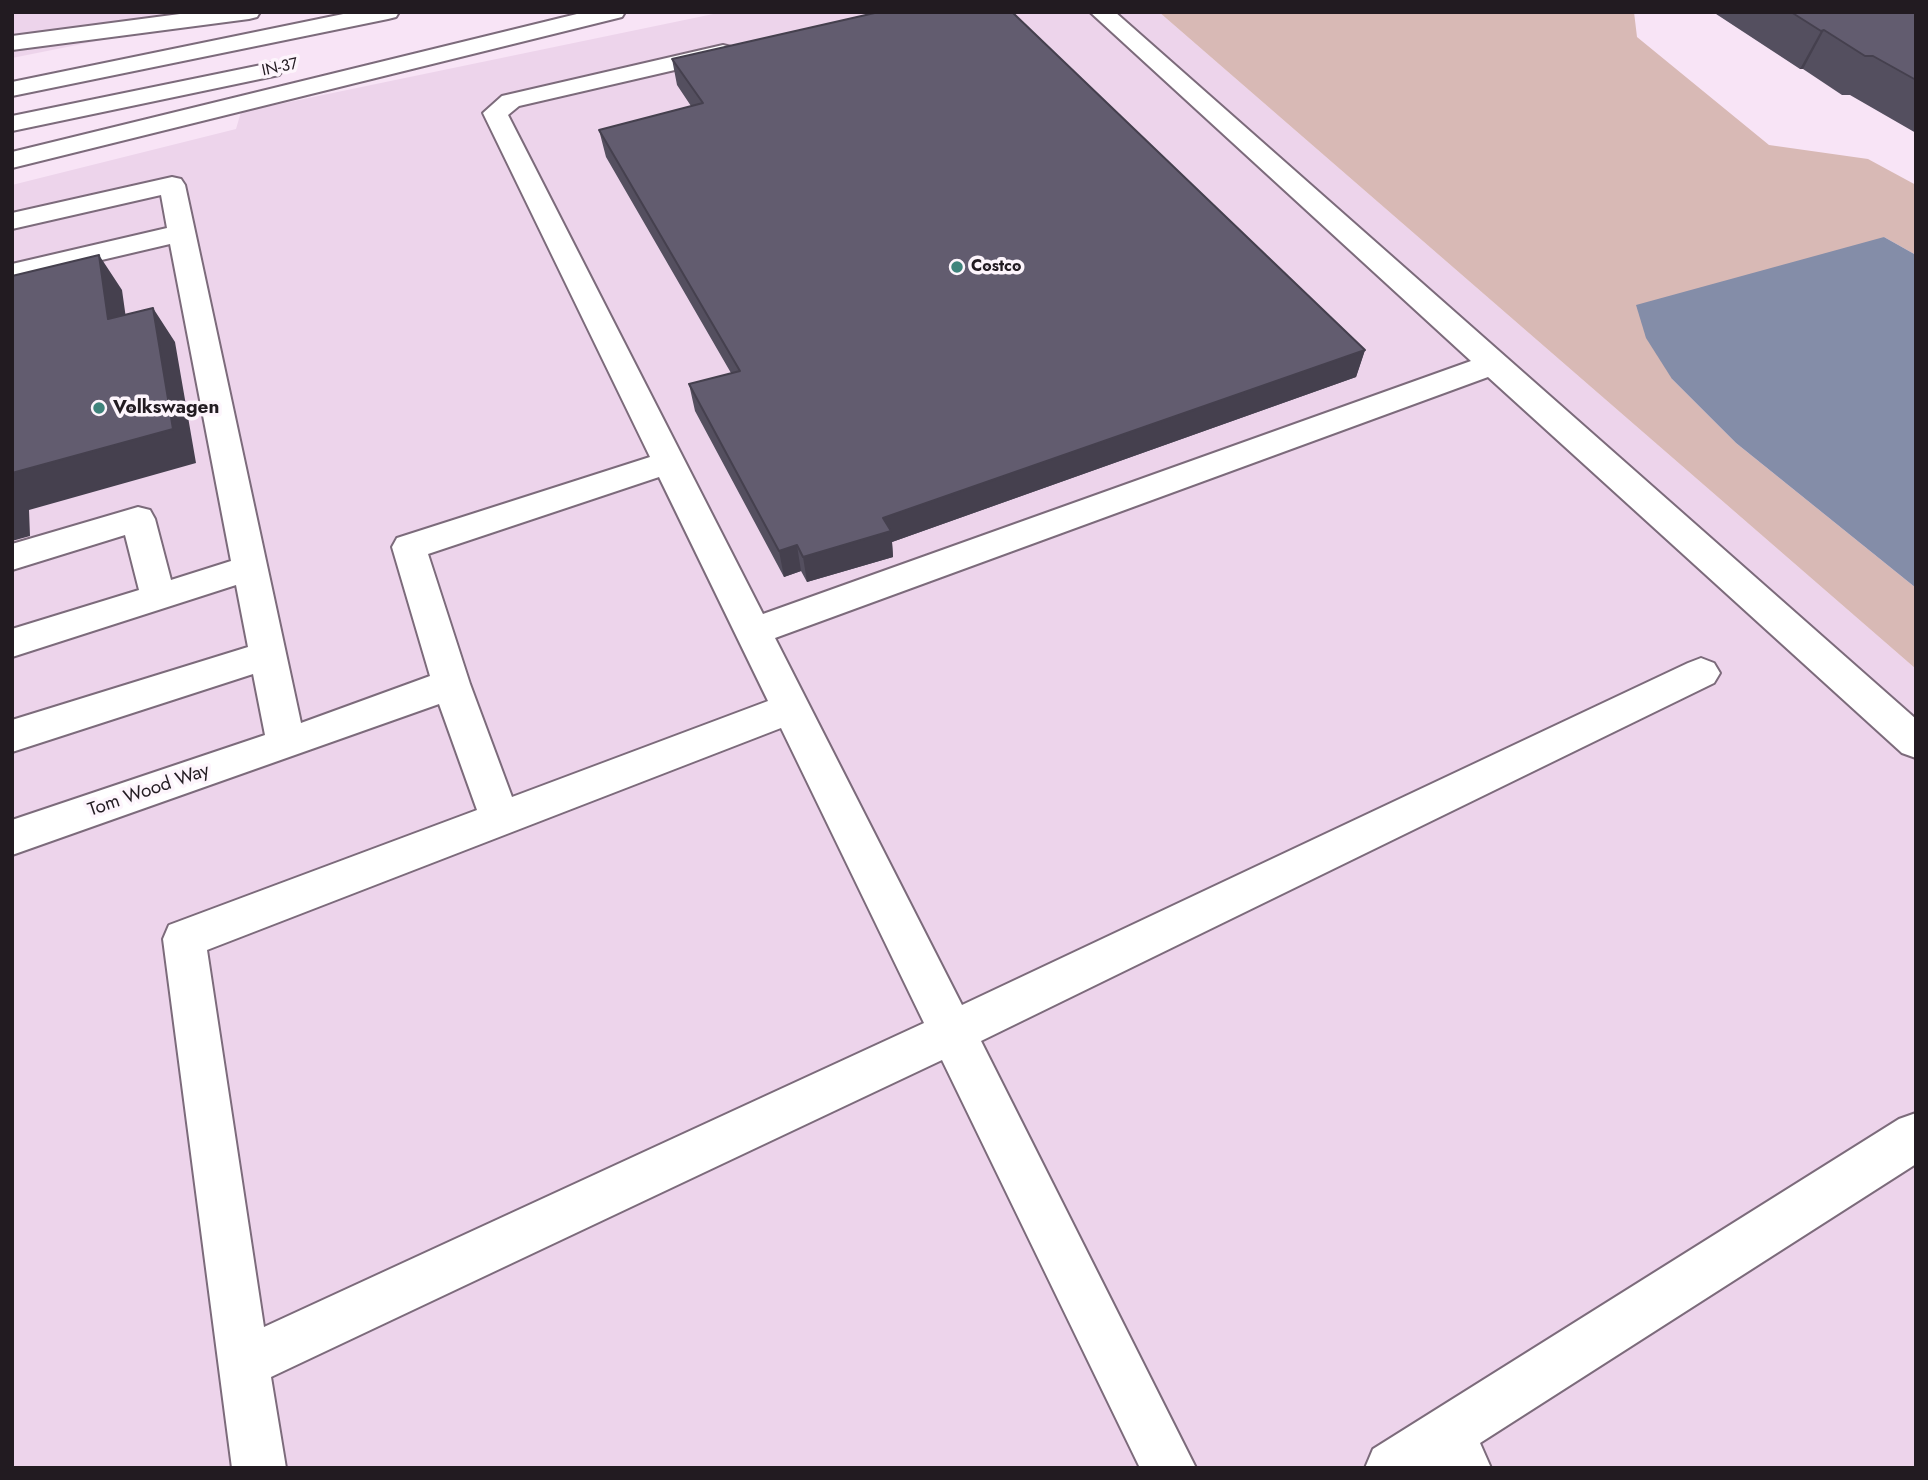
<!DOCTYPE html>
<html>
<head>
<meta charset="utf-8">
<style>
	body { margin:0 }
	#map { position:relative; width:1928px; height:1480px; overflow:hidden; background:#f8e4f6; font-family:Jost,sans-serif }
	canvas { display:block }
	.frame { position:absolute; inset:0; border:14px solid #221b21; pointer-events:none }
</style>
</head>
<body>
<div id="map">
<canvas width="1928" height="1480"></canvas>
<div class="frame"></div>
</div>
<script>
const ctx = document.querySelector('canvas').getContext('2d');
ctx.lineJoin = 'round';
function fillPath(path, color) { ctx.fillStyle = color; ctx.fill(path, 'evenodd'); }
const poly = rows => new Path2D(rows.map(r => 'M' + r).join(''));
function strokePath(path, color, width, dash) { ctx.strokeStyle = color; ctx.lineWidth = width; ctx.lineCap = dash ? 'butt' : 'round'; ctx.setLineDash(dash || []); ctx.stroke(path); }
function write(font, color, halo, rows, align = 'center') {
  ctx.font = font + ' Jost,sans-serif'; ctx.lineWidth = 7; ctx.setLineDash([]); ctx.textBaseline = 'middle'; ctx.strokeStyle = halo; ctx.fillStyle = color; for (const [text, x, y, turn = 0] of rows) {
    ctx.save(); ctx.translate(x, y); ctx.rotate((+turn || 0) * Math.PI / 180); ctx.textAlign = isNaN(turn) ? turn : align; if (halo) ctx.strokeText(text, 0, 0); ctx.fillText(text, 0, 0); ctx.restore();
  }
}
const built = poly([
	[12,12,242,12,12,58],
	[723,12,1159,12,1916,669,1916,1468,12,1468,12,185,236,129,241,112]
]);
const green = poly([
	[1159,12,1634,12,1637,37,1769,145,1868,159,1916,185,1916,255,1884,237,1672,379,1736,443,1916,588,1916,669]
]);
const water = poly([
	[1884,237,1916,255,1916,588,1736,443,1672,379,1646,338,1636,305]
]);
const minor = poly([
	[1090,12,1115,12,1916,719,1916,758,1902,753,1488,377,775,638,962,1005,1688,663,1701,658,1714,663,1720,673,1714,683,981,1041,1196,1468,1140,1468,942,1060,271,1377,286,1468,232,1468,163,939,169,925,477,810,439,704,12,855,12,820,265,735,253,674,12,752,12,720,248,647,236,585,12,657,12,629,139,590,125,535,12,570,12,544,138,507,150,510,155,519,171,580,231,561,170,244,12,281,12,264,167,228,161,195,12,229,12,213,172,177,181,179,185,185,301,723,430,676,392,547,397,538,650,457,483,113,502,96,723,45,731,47,735,52,731,57,519,106,508,115,763,614,1471,361,1090,12],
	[659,477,768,701,512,797,470,684,428,554,659,477],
	[781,728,924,1023,264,1327,207,950,781,728],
	[1916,1113,1916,1164,1480,1443,1491,1468,1365,1468,1373,1449,1899,1119,1916,1113]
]);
const highway = poly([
	[195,12,260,12,257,17,249,19,12,50,12,36,195,12],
	[353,12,399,12,396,17,388,19,12,96,12,82,353,12],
	[585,12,625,12,622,17,12,168,12,152,585,12],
	[271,63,279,65,283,70,279,75,12,131,12,116,271,63]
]);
const wall = poly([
	[1713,12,1916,12,1916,133,1850,95,1842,95,1803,69,1800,69],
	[672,59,1365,350,1356,377,892,542,893,557,807,582,801,571,784,577,695,411,689,384,731,373,606,157,599,130,691,106,677,85]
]);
const shadedWall = poly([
	[1824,30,1803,69,1800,69,1821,31],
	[99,255,122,290,131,354,108,319],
	[153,308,175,342,196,463,29,510,30,536,12,541,12,473],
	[1365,350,1356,377,892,542,893,557,807,582,803,557,883,518],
	[797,545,801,571,784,577,779,551]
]);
const building = poly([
	[879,12,1012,12,1365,350,883,518,891,531,803,557,797,545,779,551,689,384,740,371,599,130,703,103,672,59,879,12],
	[1791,12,1916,12,1916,80,1873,56,1865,56,1824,30,1821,31,1791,12],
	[99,255,108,319,153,308,173,429,12,473,12,276,99,255]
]);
const markers = [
	[957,267,7,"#3f847c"],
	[99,408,7,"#3f847c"]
];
const farStreetnames = [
	["IN-37",280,68,-12]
];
const farPoinames = [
	["Costco",971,267]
];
const poiNames = [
	["Volkswagen",113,408]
];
const streetNames = [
	["Tom Wood Way",149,791,-19]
];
fillPath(built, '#edd4eb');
fillPath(green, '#d8b9b5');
fillPath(water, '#848da8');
strokePath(minor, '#7c6b7b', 4);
strokePath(highway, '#7c6b7b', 4);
fillPath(minor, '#fff');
fillPath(highway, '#fff');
fillPath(wall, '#544f5f');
fillPath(shadedWall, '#45404e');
fillPath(building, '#625c6f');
strokePath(building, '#45404e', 2);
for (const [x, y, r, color] of markers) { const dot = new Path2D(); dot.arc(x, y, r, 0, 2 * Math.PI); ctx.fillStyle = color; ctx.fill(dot); strokePath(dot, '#fdf5fc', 2.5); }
write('16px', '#221b21', '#fdf5fc', farStreetnames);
write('bold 16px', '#221b21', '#fdf5fc', farPoinames, 'left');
write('bold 19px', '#221b21', '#fdf5fc', poiNames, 'left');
write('19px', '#221b21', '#fdf5fc', streetNames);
</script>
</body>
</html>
